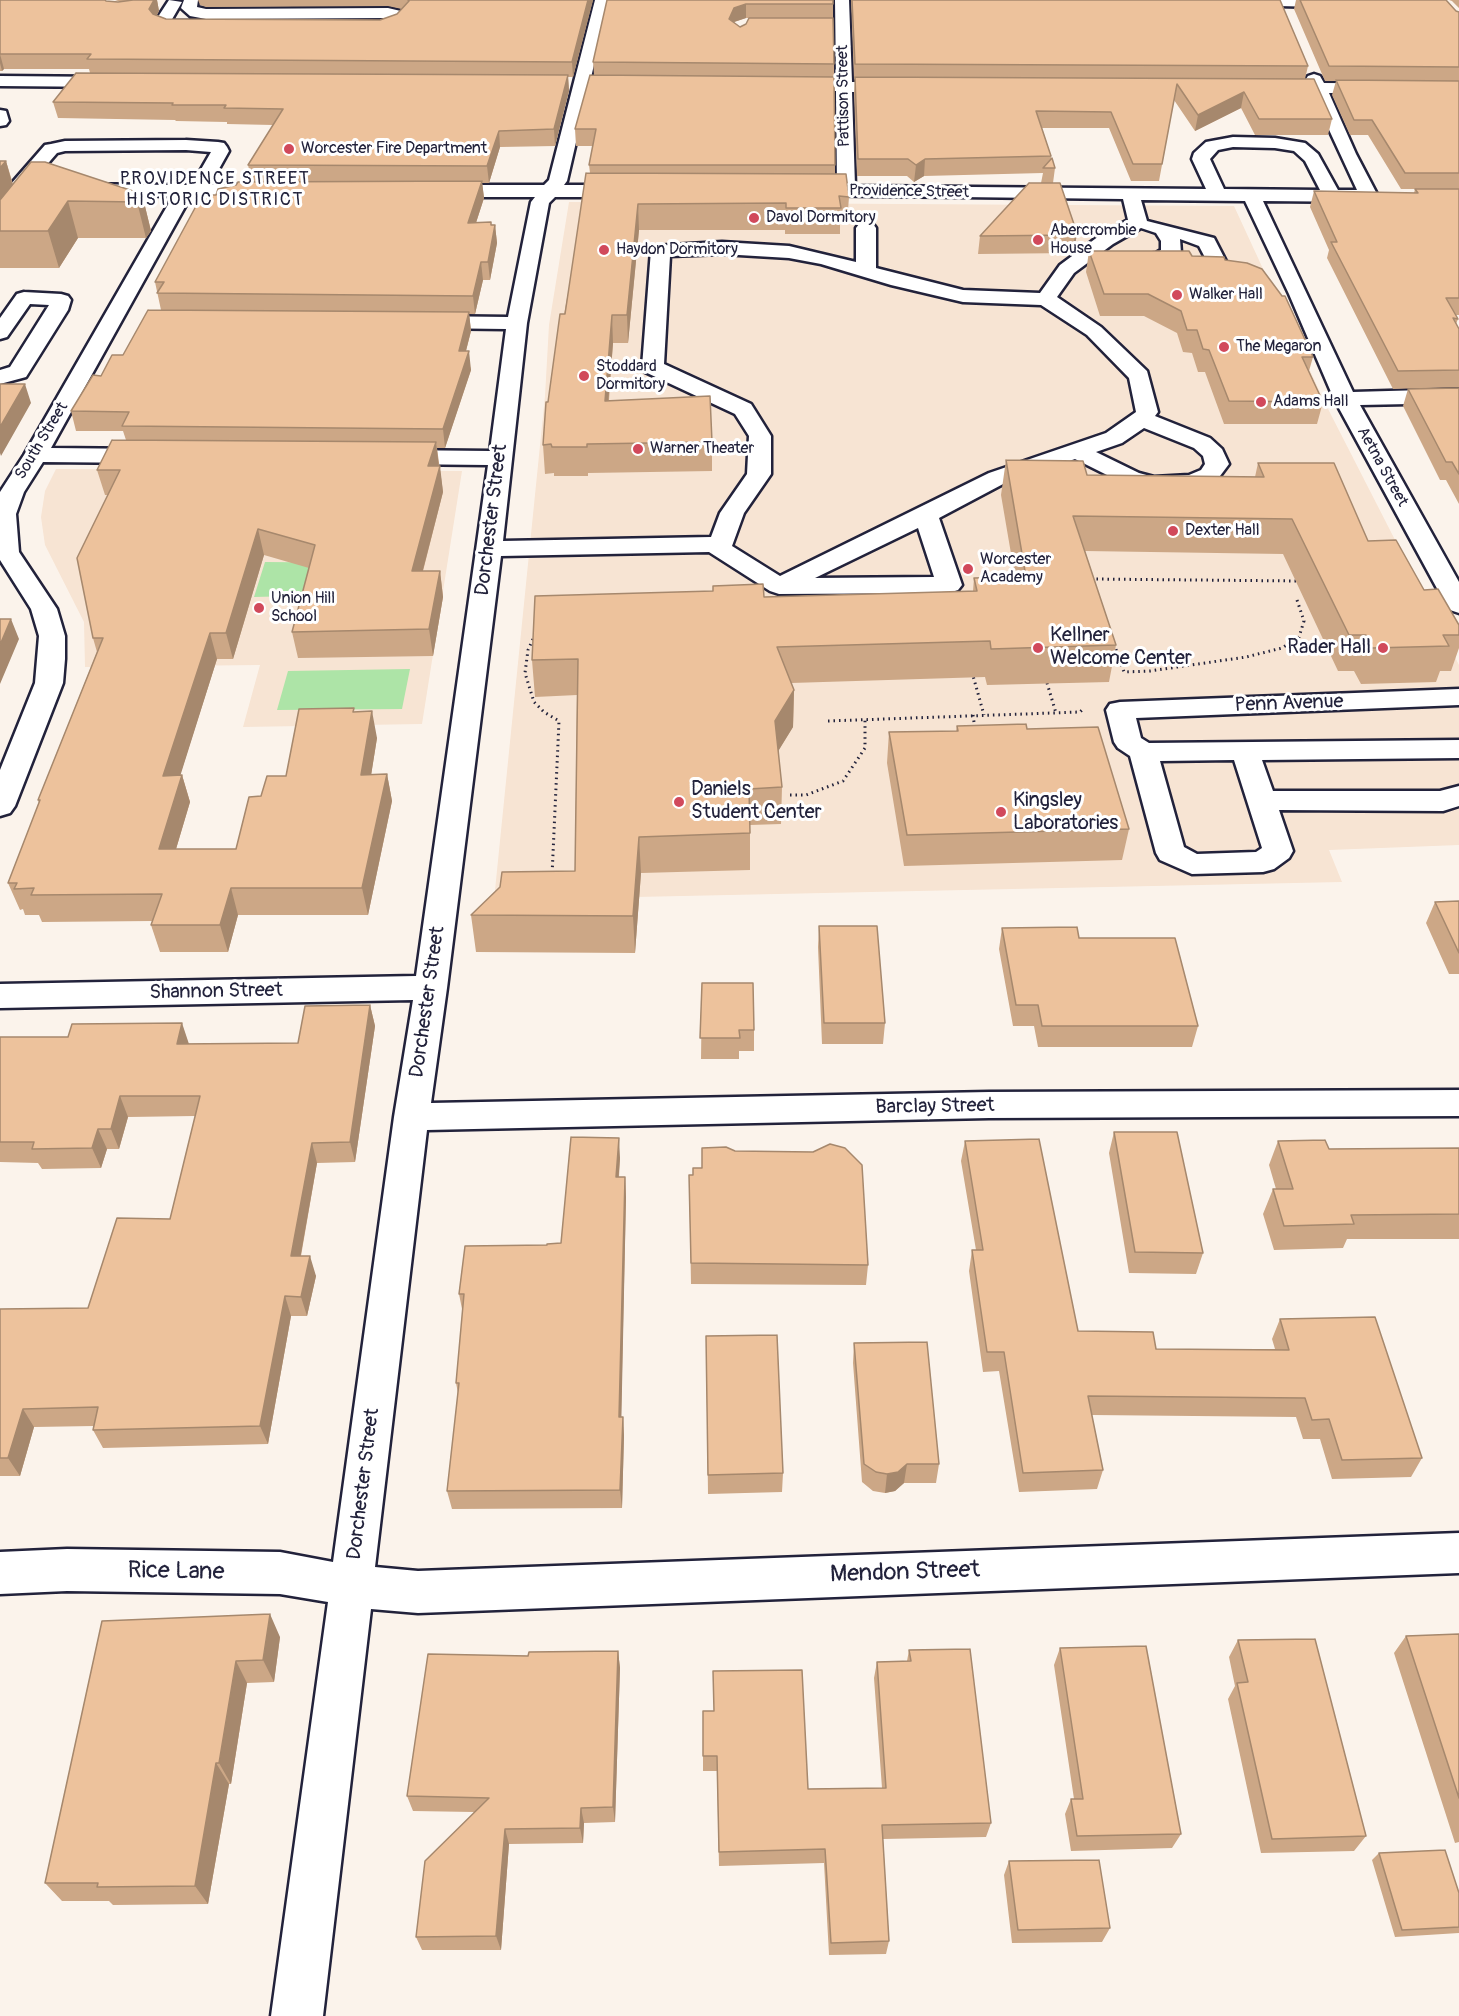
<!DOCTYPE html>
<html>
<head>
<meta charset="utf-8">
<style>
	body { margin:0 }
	canvas { display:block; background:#fbf3eb }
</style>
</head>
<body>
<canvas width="1459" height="2016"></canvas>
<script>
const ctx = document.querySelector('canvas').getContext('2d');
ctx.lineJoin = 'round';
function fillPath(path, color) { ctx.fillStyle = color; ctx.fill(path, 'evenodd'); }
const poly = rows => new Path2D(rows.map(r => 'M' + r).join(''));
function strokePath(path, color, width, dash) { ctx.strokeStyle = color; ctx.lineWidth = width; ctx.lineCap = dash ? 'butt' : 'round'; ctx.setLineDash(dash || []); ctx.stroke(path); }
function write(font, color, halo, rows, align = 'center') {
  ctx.font = font + ' Pangolin,sans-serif'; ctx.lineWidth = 6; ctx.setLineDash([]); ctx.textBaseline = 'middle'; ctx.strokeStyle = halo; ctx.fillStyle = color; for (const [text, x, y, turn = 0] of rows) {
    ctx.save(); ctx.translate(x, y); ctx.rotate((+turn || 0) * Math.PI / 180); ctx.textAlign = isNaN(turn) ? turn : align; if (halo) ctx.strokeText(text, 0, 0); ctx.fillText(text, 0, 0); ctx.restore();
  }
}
const built = poly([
	[569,202,1234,206,1325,403,1459,665,1459,845,1329,850,1342,882,494,900,545,396,549,325],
	[56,469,462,471,422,724,243,727,260,665,85,667,84,622,45,545,41,517,45,491]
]);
const green = poly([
	[265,562,383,563,375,594,254,597],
	[410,669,402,709,277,710,288,671]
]);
const path = poly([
	[1091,579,1300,581],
	[533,639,528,650,525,673,534,702,544,712,559,721,552,876],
	[1114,644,1124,672,1150,671,1246,657,1282,648,1299,637,1304,621,1297,600],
	[972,672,984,715],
	[1047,683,1056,713],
	[973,715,975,729],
	[828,721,1080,712,1082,710],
	[790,795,806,795,843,781,865,748,865,720]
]);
const minor = poly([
	[169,0,182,2,171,21,202,21,210,26,207,29,170,31,157,26,154,23,169,0],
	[184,0,198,0,197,7,206,9,388,8,405,12,408,15,397,27,382,32,361,32,353,27,356,24,381,22,389,18,206,19,190,16,181,8,184,0],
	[595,0,609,0,567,181,564,185,628,185,634,187,637,191,634,195,628,197,555,197,549,203,527,323,503,541,711,537,720,513,747,474,749,436,735,414,645,372,642,367,651,250,654,246,722,242,789,246,856,262,856,228,859,224,866,222,873,224,876,228,876,268,963,290,1040,293,1060,265,1099,236,1128,220,1123,199,797,195,794,191,797,187,803,185,837,186,836,91,789,91,781,86,789,81,836,81,835,0,849,0,852,82,899,82,907,87,899,92,852,92,855,186,1206,189,1192,159,1194,153,1206,142,1233,137,1275,138,1305,143,1318,154,1338,190,1357,190,1312,93,1275,93,1269,91,1267,88,1269,85,1308,83,1306,79,1308,76,1314,74,1320,76,1324,83,1459,84,1459,94,1329,93,1356,154,1378,196,1376,200,1369,202,1263,201,1353,392,1459,389,1459,403,1360,405,1459,582,1459,613,1450,610,1446,605,1334,399,1289,294,1245,201,1141,200,1147,221,1214,238,1230,269,1227,273,1213,273,1199,246,1180,239,1181,253,1167,263,1132,267,1125,265,1122,261,1125,257,1156,253,1161,250,1161,241,1156,233,1141,228,1113,244,1074,273,1057,297,1101,327,1147,371,1158,412,1155,416,1210,438,1222,449,1229,464,1217,480,1193,489,1153,491,1123,483,1075,459,1005,483,939,518,962,585,958,590,949,593,779,594,770,591,709,552,501,556,447,988,431,1103,989,1092,1459,1090,1459,1116,989,1118,427,1130,375,1567,418,1571,1459,1533,1459,1573,418,1613,371,1609,323,2016,271,2016,328,1602,280,1594,67,1591,0,1594,0,1552,67,1549,280,1552,333,1562,394,1117,413,1000,0,1008,0,984,416,976,488,465,394,464,386,462,382,457,386,452,394,450,490,451,506,329,426,328,419,326,416,322,419,318,426,316,508,317,531,202,535,197,440,197,434,195,431,191,434,187,440,185,544,185,549,180,595,0],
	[1233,147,1275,148,1294,151,1305,161,1320,190,1224,189,1210,159,1218,150,1233,147],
	[722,254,789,258,821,264,891,285,963,302,1041,305,1087,335,1129,378,1136,412,1106,433,989,473,780,576,732,546,744,513,771,474,771,436,751,404,664,364,670,256,722,254],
	[1144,428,1194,448,1203,456,1205,464,1201,470,1189,475,1154,477,1139,473,1096,452,1122,443,1144,428],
	[918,528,934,577,815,578,918,528],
	[1228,0,1396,0,1394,3,1364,8,1235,5,1230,4,1228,0],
	[0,76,113,77,121,82,113,87,0,86,0,76],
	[0,110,6,111,9,121,6,125,0,126,0,110],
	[186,140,218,142,224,143,227,147,229,151,210,185,262,185,268,187,271,191,268,195,262,197,191,196,51,448,150,449,158,451,162,456,158,461,150,463,43,462,24,492,16,514,19,552,57,609,65,636,65,659,63,683,15,806,10,813,0,816,0,770,35,683,39,636,31,609,0,560,0,492,24,455,173,196,0,194,0,184,11,184,45,145,51,144,65,141,186,140],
	[186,150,211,152,192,185,30,184,57,153,65,151,186,150],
	[24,292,61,294,68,296,71,300,68,310,26,377,0,384,0,370,10,367,49,305,30,304,7,337,0,339,0,318,17,294,24,292],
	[1459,689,1459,705,1136,718,1141,738,1149,743,1459,740,1459,758,1262,760,1273,791,1440,791,1459,786,1459,806,1443,811,1279,810,1293,851,1289,858,1274,869,1263,872,1192,874,1160,860,1156,853,1130,756,1118,748,1114,742,1106,710,1110,704,1120,702,1459,689],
	[1234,760,1262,848,1256,852,1197,854,1184,847,1160,761,1234,760]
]);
const wall = poly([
	[0,0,106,1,118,2,121,2,115,0,157,0,159,11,157,15,166,19,380,20,397,14,402,9,388,6,206,7,200,5,198,0,593,0,573,77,568,77,569,91,555,146,500,147,489,183,482,183,484,198,476,223,495,225,497,243,490,280,483,280,475,314,469,314,471,331,466,351,471,370,445,448,437,448,443,492,423,571,440,571,443,597,433,656,298,658,292,632,309,568,264,555,233,659,217,659,180,775,182,775,190,802,176,849,236,849,261,796,286,776,355,712,377,738,371,775,387,774,392,801,368,915,238,915,228,952,160,952,151,925,153,921,42,922,39,915,25,915,23,909,20,910,8,883,39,803,38,800,97,652,93,638,108,495,105,495,97,470,126,440,123,431,76,431,71,411,101,376,123,355,161,310,155,282,216,195,252,182,248,165,273,125,227,124,227,122,176,121,175,120,58,118,53,102,90,73,89,69,4,69,2,71,0,71],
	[607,0,833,0,833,18,746,18,734,22,740,27,834,64,835,174,849,197,847,223,840,223,840,234,785,234,785,230,639,230,628,343,613,343,609,400,712,442,712,471,588,473,588,476,554,476,554,473,545,474,543,445,548,402,590,173,589,165,593,146,576,146,575,129,594,75,593,62],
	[851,0,1280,0,1308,66,1305,79,1332,119,1328,135,1255,135,1241,108,1195,131,1174,100,1159,181,1131,181,1109,128,1042,128,1051,156,1051,160,1055,168,1053,183,1077,233,1074,252,1072,253,978,254,980,236,1041,183,1043,173,924,176,914,182,907,176,857,176,854,93,855,79,854,79],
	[1296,0,1446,0,1456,11,1459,12,1459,315,1456,315,1458,319,1456,324,1459,329,1459,387,1393,389,1327,258,1329,250,1310,207,1314,191,1414,193,1415,189,1401,189,1368,135,1350,135,1332,95,1336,81,1325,81,1294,9],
	[1449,0,1459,0,1459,8,1452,1],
	[0,161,6,161,13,184,142,194,151,231,146,238,78,238,59,268,0,268],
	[1089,251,1192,256,1225,260,1313,357,1309,371,1323,402,1317,424,1224,424,1205,372,1198,372,1192,353,1183,352,1177,333,1144,316,1100,316,1086,272],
	[1459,388,1459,504,1446,480,1440,480,1403,406,1408,389],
	[1006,460,1087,475,1255,477,1258,463,1368,541,1424,590,1459,625,1459,648,1451,671,1440,671,1436,682,1361,684,1354,671,1338,671,1283,554,1085,551,1116,645,1109,682,987,685,985,677,791,683,794,690,793,727,778,751,782,787,781,824,750,825,750,870,641,873,635,953,476,952,471,915,575,871,577,695,535,697,532,660,713,591,713,586,764,597,973,591,974,578,1015,577,1001,495],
	[957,726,1027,729,1129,829,1122,860,904,866,887,763,889,732,956,731],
	[1459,901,1459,974,1449,974,1426,923,1435,902],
	[819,926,885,1023,883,1044,822,1044,818,947],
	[1002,928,1079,938,1198,1026,1192,1047,1038,1047,1034,1026,1013,1026,999,949],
	[702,983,754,1030,754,1051,739,1051,739,1059,701,1059],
	[370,1005,375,1026,355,1162,317,1163,301,1256,316,1276,307,1316,291,1316,268,1444,103,1448,93,1430,94,1426,34,1427,20,1476,0,1476,0,1309,88,1308,170,1219,195,1116,128,1117,119,1149,107,1149,101,1168,42,1169,38,1163,0,1162,0,1037,189,1044,298,1043],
	[1114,1132,1203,1253,1196,1274,1129,1273,1109,1153],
	[965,1141,1078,1331,1156,1349,1275,1349,1272,1339,1280,1319,1422,1458,1411,1477,1332,1479,1320,1439,1303,1439,1296,1417,1092,1415,1103,1470,1097,1489,1019,1492,999,1371,983,1372,969,1271,972,1250,976,1250,961,1161],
	[1278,1141,1329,1149,1459,1148,1459,1239,1347,1239,1343,1248,1274,1250,1263,1214,1273,1189,1276,1189,1269,1165],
	[620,1158,619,1177,625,1177,626,1197,621,1417,623,1417,624,1436,622,1508,452,1509,447,1491,458,1393,456,1383,463,1314,459,1294,547,1245,561,1243],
	[702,1168,868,1265,866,1285,691,1284,689,1175,693,1175],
	[706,1336,783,1473,782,1492,708,1494],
	[854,1343,939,1464,936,1483,904,1483,895,1491,885,1493,873,1491,862,1482,853,1363],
	[102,1621,280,1637,274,1682,247,1683,231,1784,229,1784,208,1904,113,1905,109,1901,62,1901,45,1883],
	[1459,1634,1459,1842,1455,1843,1394,1653,1406,1636],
	[1238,1640,1366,1836,1354,1851,1261,1853,1228,1699,1235,1686,1229,1657],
	[1060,1648,1181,1834,1172,1848,1071,1851,1065,1814,1071,1799,1074,1799,1054,1665],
	[909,1650,991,1823,986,1837,883,1839,889,1941,886,1954,829,1955,824,1863,719,1866,717,1771,703,1771,703,1756,714,1711,808,1789,882,1788,874,1678,877,1662,907,1661],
	[618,1651,620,1668,615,1822,584,1823,583,1843,509,1844,501,1950,422,1950,416,1937,474,1812,413,1811,407,1796,528,1656],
	[1379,1853,1459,1893,1459,1933,1395,1937,1372,1860],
	[1009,1861,1110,1928,1102,1942,1012,1943,1004,1875]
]);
const shadedWall = poly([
	[154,0,157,0,159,11,152,23,149,9],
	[588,0,593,0,573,77,572,62],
	[746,4,746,18,734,22,729,19,734,8],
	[0,54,4,69,2,71,0,63],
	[568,75,569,91,555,146,554,129],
	[1244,92,1241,108,1195,131,1198,115],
	[499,131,500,147,489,183,487,166],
	[925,159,924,176,914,182,916,165],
	[6,161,16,197,0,217,0,168],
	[482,181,484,198,470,241,468,223],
	[142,194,151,231,146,238,137,202],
	[68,201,78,238,59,268,48,231],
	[638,204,639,230,628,343,627,315],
	[495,225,497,243,490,280,488,262],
	[1077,233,1074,252,1072,253,1075,235],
	[481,262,483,280,475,314,473,296],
	[469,312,471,331,461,370,459,351],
	[612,315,613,343,606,429,605,401],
	[469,351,471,370,445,448,443,429],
	[25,384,31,403,1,456,0,453,0,427],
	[436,442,439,467,428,466],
	[440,466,443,492,416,597,412,571],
	[258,529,264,555,233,659,226,633],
	[440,571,443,597,433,656,429,629],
	[11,619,19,639,0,684,0,645],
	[210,633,217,659,172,802,163,776],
	[794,690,793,727,774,758,775,721],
	[372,711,377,738,367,801,361,775],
	[387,774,392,801,368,915,362,888],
	[182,775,190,802,168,876,159,849],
	[639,837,641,873,635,953,633,916],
	[231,888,238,915,228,952,220,925],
	[370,1005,375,1026,355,1162,350,1142],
	[182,1023,189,1044,184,1065,177,1044],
	[120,1096,128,1117,119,1149,111,1129],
	[98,1129,107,1149,101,1168,92,1148],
	[619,1138,620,1158,617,1197,616,1177],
	[312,1143,317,1163,297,1276,291,1256],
	[625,1177,626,1197,621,1436,619,1417],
	[310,1256,316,1276,307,1316,301,1297],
	[285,1296,291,1316,268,1444,260,1426],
	[23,1409,34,1427,20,1476,8,1458],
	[623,1417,624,1436,622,1508,620,1490],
	[907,1464,904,1483,895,1491,885,1493,887,1474],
	[270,1614,280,1637,274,1682,263,1660],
	[618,1651,620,1668,615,1822,613,1807],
	[236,1661,247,1683,231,1784,219,1763],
	[216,1763,229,1784,208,1904,195,1886],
	[581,1808,584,1823,583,1843,580,1828],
	[505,1829,509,1844,501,1950,496,1936]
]);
const building = poly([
	[0,0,105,0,106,1,118,2,133,0,154,0,149,9,153,14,166,19,380,20,397,14,409,1,408,0,588,0,572,62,87,59,91,54,0,54,0,0],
	[607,0,833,0,833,4,746,4,734,8,729,19,740,27,746,24,749,18,833,18,834,64,593,62,607,0],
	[852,0,1280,0,1308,66,855,64,852,0],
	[1300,0,1446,0,1456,11,1459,12,1459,67,1329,66,1300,0],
	[76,73,568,75,554,129,499,131,487,166,248,165,283,109,224,108,226,105,172,105,173,103,53,102,76,73],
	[590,75,834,77,835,165,589,165,596,129,575,129,590,75],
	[855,77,1314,79,1332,119,1259,119,1244,92,1198,115,1177,84,1162,164,1133,164,1111,112,1036,111,1051,156,925,159,916,165,908,159,858,159,855,77],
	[1336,80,1459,81,1459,173,1405,173,1372,120,1354,120,1336,80],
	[1052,158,1055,168,1043,168,1052,158],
	[0,161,6,161,0,168,0,161],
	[31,162,45,162,142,194,137,202,68,201,48,231,0,231,0,200,31,162],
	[586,173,846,174,849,197,839,196,841,208,786,208,786,203,638,204,627,315,612,315,605,401,710,396,712,442,587,444,587,447,552,447,551,444,543,445,546,402,548,402,560,314,565,314,586,173],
	[482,181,468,223,491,222,491,225,495,225,488,262,481,262,473,296,157,293,164,282,155,282,202,195,216,195,218,189,236,185,238,182,482,181],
	[1029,183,1060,183,1077,233,1075,235,980,236,1029,183],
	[1415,189,1459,189,1459,298,1446,298,1458,319,1453,318,1459,329,1459,370,1398,371,1331,242,1337,242,1314,191,1418,193,1415,189],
	[1089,251,1189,251,1192,256,1224,257,1225,260,1247,263,1262,269,1282,296,1285,296,1313,357,1302,357,1323,402,1229,401,1209,350,1203,349,1197,330,1187,330,1181,311,1148,294,1104,294,1089,251],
	[148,310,469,312,459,351,469,351,443,429,122,426,129,412,71,411,93,375,101,376,112,355,123,355,148,310],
	[0,384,25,384,0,427,0,384],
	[1459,388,1459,474,1452,462,1446,462,1408,389,1459,388],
	[112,440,436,442,428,466,440,466,412,571,440,571,429,629,292,632,315,545,258,529,226,633,210,633,163,776,182,775,159,849,236,849,249,797,261,796,267,776,286,776,299,709,354,708,353,712,372,711,361,775,387,774,362,888,231,888,220,925,151,925,162,894,31,895,34,888,14,889,17,883,8,883,40,800,38,800,103,638,93,638,77,558,120,470,97,470,112,440],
	[1006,460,1083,461,1087,475,1264,477,1258,463,1334,463,1368,541,1396,540,1424,590,1438,589,1459,625,1459,635,1443,635,1449,646,1372,648,1366,635,1349,635,1292,519,1073,516,1116,645,991,649,990,641,777,647,794,690,775,721,782,787,749,789,750,833,639,837,633,916,471,915,500,887,502,872,575,871,578,659,532,660,535,596,713,591,713,586,763,584,764,597,977,591,974,578,1026,577,1006,460],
	[0,619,11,619,0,645,0,619],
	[1026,724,1027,729,1098,727,1129,829,907,835,889,732,958,731,957,726,1026,724],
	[1459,901,1459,953,1435,902,1459,901],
	[819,926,877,926,885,1023,824,1023,819,926],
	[1077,927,1079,938,1175,938,1198,1026,1042,1026,1038,1005,1016,1005,1002,928,1077,927],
	[702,983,753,983,754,1030,739,1030,740,1038,700,1038,702,983],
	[370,1005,350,1142,312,1143,291,1256,310,1256,301,1297,285,1296,260,1426,93,1430,98,1407,23,1409,8,1458,0,1458,0,1309,88,1308,117,1218,170,1219,200,1096,120,1096,111,1129,98,1129,92,1148,32,1149,34,1142,0,1142,0,1037,68,1037,72,1024,182,1023,177,1044,298,1043,305,1006,370,1005],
	[1114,1132,1177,1132,1203,1253,1135,1252,1114,1132],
	[571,1137,619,1138,616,1177,625,1177,619,1417,623,1417,620,1490,447,1491,459,1383,456,1383,464,1294,459,1294,465,1246,547,1245,547,1244,561,1243,571,1137],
	[1039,1139,1078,1331,1153,1332,1156,1349,1289,1350,1280,1319,1375,1317,1422,1458,1342,1460,1329,1419,1312,1420,1305,1398,1088,1396,1103,1470,1023,1473,1004,1352,987,1352,972,1250,983,1250,965,1141,1039,1139],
	[1325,1140,1329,1149,1459,1148,1459,1214,1351,1215,1354,1224,1284,1226,1273,1189,1293,1189,1278,1141,1325,1140],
	[830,1144,845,1148,862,1165,868,1265,691,1263,689,1175,693,1175,693,1168,702,1168,702,1148,726,1147,735,1151,813,1152,830,1144],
	[777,1335,783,1473,708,1475,706,1336,777,1335],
	[927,1342,939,1464,907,1464,898,1472,887,1474,876,1472,864,1464,854,1343,927,1342],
	[270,1614,263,1660,236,1661,219,1763,216,1763,195,1886,97,1887,98,1883,45,1883,102,1621,270,1614],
	[1459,1634,1459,1798,1406,1636,1459,1634],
	[1315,1639,1366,1836,1272,1839,1237,1683,1248,1682,1238,1640,1315,1639],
	[1146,1646,1181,1834,1077,1836,1071,1799,1083,1799,1060,1648,1146,1646],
	[970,1649,991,1823,882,1825,889,1941,831,1943,825,1849,719,1852,717,1756,703,1756,703,1711,714,1711,713,1671,802,1670,808,1789,886,1788,877,1662,911,1661,909,1650,970,1649],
	[618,1651,613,1807,581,1808,580,1828,505,1829,496,1936,416,1937,425,1861,489,1798,407,1796,428,1654,528,1656,529,1652,618,1651],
	[1445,1850,1459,1893,1459,1927,1402,1930,1379,1853,1445,1850],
	[1099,1860,1110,1928,1018,1930,1009,1861,1099,1860]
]);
const markers = [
	[289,149,6,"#d1495b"],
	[754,218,6,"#d1495b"],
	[1038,240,6,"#d1495b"],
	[604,250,6,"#d1495b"],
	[1177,295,6,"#d1495b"],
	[1224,347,6,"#d1495b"],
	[584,376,6,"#d1495b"],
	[1261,402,6,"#d1495b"],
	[638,449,6,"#d1495b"],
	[1173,531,6,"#d1495b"],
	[968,569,6,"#d1495b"],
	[259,608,6,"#d1495b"],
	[1038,648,6,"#d1495b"],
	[1383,648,6,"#d1495b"],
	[679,802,6,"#d1495b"],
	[1001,812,6,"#d1495b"]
];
const farStreetnames = [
	["Pattison Street",844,96,-91],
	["Providence Street",909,192,1],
	["South Street",42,441,-59],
	["Aetna Street",1382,467,61]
];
const farPoinames = [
	["Worcester Fire Department",301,149],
	["Davol Dormitory",766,218],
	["Abercrombie",1050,231],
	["House",1050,249],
	["Haydon Dormitory",616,250],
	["Walker Hall",1189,295],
	["The Megaron",1236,347],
	["Stoddard",596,367],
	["Dormitory",596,385],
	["Adams Hall",1273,402],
	["Warner Theater",650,449],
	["Dexter Hall",1185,531],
	["Worcester",980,560],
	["Academy",980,578],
	["Union Hill",271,599],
	["School",271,617]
];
const farNeighbourhoodnames = [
	["PROVIDENCE STREET",215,179],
	["HISTORIC DISTRICT",215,200]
];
const streetNames = [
	["Dorchester Street",492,520,-83],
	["Penn Avenue",1289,704,-2],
	["Shannon Street",216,992,-1],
	["Dorchester Street",428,1002,-82],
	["Barclay Street",935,1107,-1],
	["Dorchester Street",364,1484,-83]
];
const poiNames = [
	["Kellner",1050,636],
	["Welcome Center",1050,659],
	["Rader Hall",1371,648,"right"],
	["Daniels",691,790],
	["Student Center",691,813],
	["Kingsley",1013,801],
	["Laboratories",1013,824]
];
const nearStreetnames = [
	["Rice Lane",176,1572,1],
	["Mendon Street",905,1573,-2]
];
fillPath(built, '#f7e4d3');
fillPath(green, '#ade4a7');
strokePath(minor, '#22223b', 5);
strokePath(path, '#22223b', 3, [1.5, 4]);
fillPath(minor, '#fff');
fillPath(wall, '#cca786');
fillPath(shadedWall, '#a6886d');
fillPath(building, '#edc29c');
strokePath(building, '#a6886d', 1.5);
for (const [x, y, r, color] of markers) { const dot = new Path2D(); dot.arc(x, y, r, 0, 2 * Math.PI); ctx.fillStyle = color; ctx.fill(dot); strokePath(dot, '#fff', 2); }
write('16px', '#22223b', '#fff', farStreetnames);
write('16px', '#22223b', '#fff', farPoinames, 'left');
ctx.letterSpacing = '1.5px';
write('18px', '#22223b', '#fff', farNeighbourhoodnames);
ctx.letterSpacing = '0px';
write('20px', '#22223b', '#fff', streetNames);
write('20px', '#22223b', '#fff', poiNames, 'left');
write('24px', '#22223b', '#fff', nearStreetnames);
</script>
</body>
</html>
